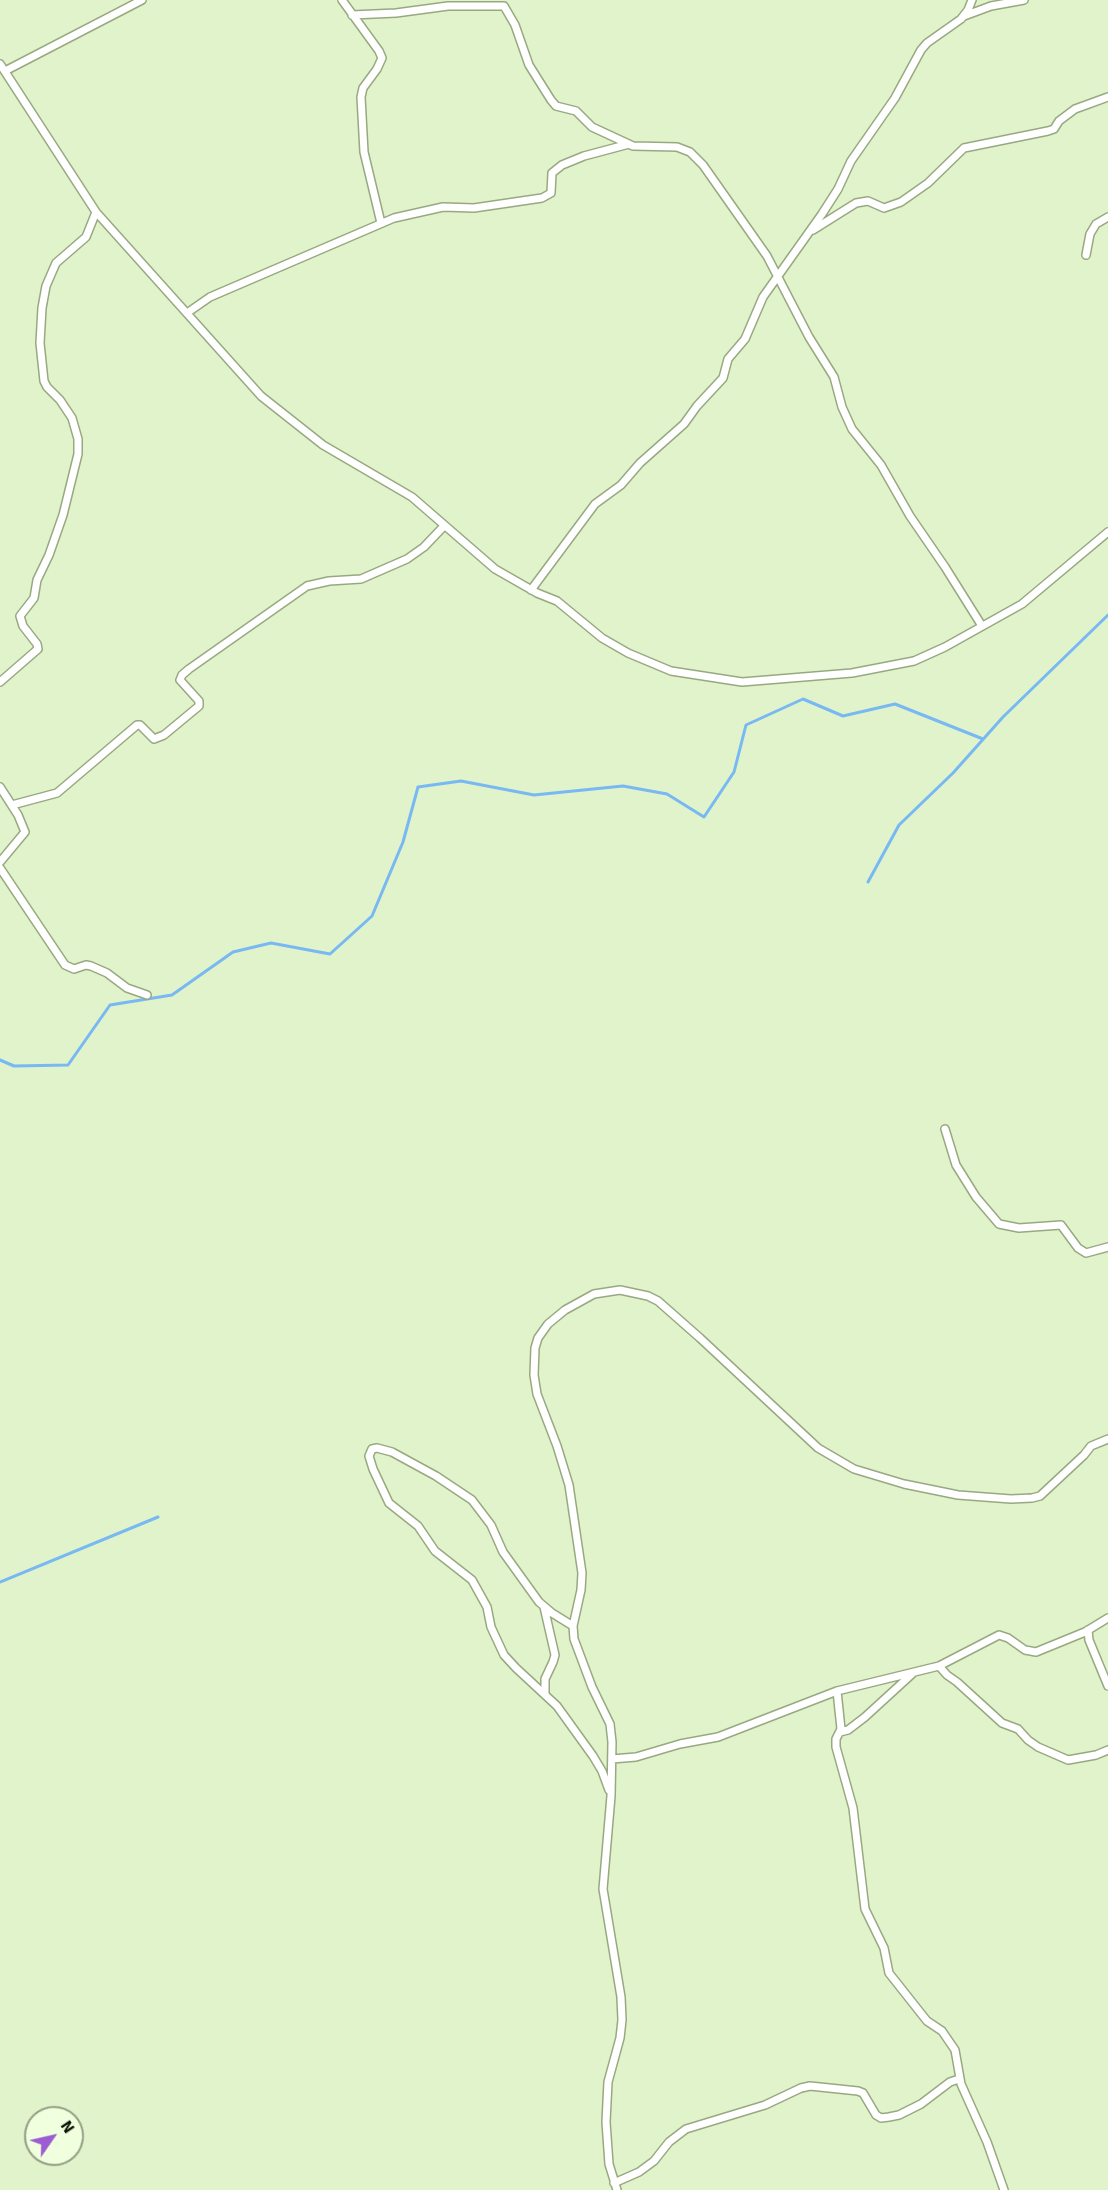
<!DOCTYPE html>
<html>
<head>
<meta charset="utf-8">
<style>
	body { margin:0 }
	#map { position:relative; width:1108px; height:2190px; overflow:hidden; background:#e1f3ca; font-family:Signika,sans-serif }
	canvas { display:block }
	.north { position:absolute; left:24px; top:2106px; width:60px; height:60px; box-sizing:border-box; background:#f0ffde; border:2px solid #949f86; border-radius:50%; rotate:56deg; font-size:16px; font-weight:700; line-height:24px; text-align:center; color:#0a1003 }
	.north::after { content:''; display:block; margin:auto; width:21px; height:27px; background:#9d5cd2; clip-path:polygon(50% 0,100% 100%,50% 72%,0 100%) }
</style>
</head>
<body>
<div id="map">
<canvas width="1108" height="2190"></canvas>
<div class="north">N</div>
</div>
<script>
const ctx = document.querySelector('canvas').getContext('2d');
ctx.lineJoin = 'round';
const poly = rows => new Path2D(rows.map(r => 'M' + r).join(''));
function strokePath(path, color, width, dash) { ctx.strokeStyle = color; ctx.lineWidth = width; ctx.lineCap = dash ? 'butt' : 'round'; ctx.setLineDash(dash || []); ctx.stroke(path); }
const stream = poly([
	[868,882,899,825,953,773,1003,717,1108,615],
	[0,1060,14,1066,68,1065,110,1005,172,995,233,952,271,943,330,954,372,916,403,842,418,787,461,781,534,795,623,786,667,794,704,817,734,772,746,725,803,699,843,716,895,704,983,739],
	[0,1582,158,1517]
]);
const minor = poly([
	[342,0,379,51,382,58,377,69,363,88,361,97,364,152,381,223],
	[352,15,396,13,448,6,504,6,515,25,529,65,551,100,556,106,576,111,592,127,633,146,677,147,690,152,703,165,767,256,809,337,834,377,842,407,852,429,881,465,910,516,945,567,982,626],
	[964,16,991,6,1024,0],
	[0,64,96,212,261,396,323,445,412,497,495,569,537,593,557,601,602,638,628,653,671,671,742,682,852,673,914,661,945,647,1022,604,1108,532],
	[5,71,142,0],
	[813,230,856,203,868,201,884,208,901,202,928,183,964,148,1048,131,1054,129,1059,121,1075,109,1108,97],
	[1086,255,1090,234,1096,224,1108,217],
	[187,313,210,297,394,218,443,207,474,208,542,198,551,193,552,173,562,165,584,156,629,144],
	[531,590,595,504,621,485,640,463,684,424,697,406,723,378,728,359,745,339,763,297,822,214,838,189,851,161,895,98,921,50,927,43,961,19,968,10,972,0],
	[0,682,38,649,37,644,23,626,20,616,34,598,37,580,49,555,63,515,78,454,78,439,72,418,60,400,47,387,44,381,40,343,42,308,46,286,56,263,86,237,96,212],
	[0,787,18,815,25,832,0,862],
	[12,805,57,793,137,725,140,725,154,739,164,735,199,706,199,701,180,680,182,675,189,669,307,586,329,581,361,579,407,559,424,547,444,526],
	[0,868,65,965,74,969,86,965,91,966,107,973,127,988,147,995],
	[945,1129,956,1165,976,1197,999,1224,1019,1228,1061,1225,1078,1248,1086,1253,1108,1247],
	[544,1607,555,1655,553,1662,545,1679,545,1694],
	[573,1626,552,1613,539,1602,503,1552,491,1525,472,1500,436,1476,392,1452,377,1448,372,1449,369,1456,373,1469,389,1503,418,1526,435,1551,472,1580,487,1607,491,1627,504,1655,516,1668,557,1706,593,1756,602,1771,609,1790],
	[1088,1630,1089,1640,1108,1686],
	[939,1666,947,1675,957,1682,1002,1723,1018,1729,1028,1740,1038,1747,1068,1760,1096,1755,1108,1750],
	[837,1691,841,1729,836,1739,836,1747,853,1808,865,1909,884,1948,889,1973,927,2021,942,2031,955,2050,961,2084,987,2142,1004,2190],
	[840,1732,848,1730,865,1717,912,1674],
	[612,1759,636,1757,680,1744,718,1737,837,1691,939,1666,999,1635,1008,1638,1025,1650,1036,1652,1085,1632,1108,1618],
	[614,2183,639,2172,654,2161,669,2142,686,2129,765,2105,801,2088,810,2086,858,2091,863,2093,876,2115,881,2118,889,2117,899,2115,921,2104,950,2082,959,2079],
	[617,2190,609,2164,606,2122,608,2082,620,2038,622,2020,621,1997,603,1889,611,1796,612,1742,610,1724,592,1687,574,1639,573,1626,581,1590,582,1573,569,1485,557,1446,537,1394,534,1375,535,1348,538,1338,548,1324,565,1310,594,1294,620,1290,648,1296,658,1301,700,1338,818,1448,854,1469,904,1484,958,1495,1011,1499,1032,1498,1040,1496,1084,1455,1091,1446,1108,1439]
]);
strokePath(stream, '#78b8f3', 3);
strokePath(minor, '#98a982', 10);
strokePath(minor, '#fff', 7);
</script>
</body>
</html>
